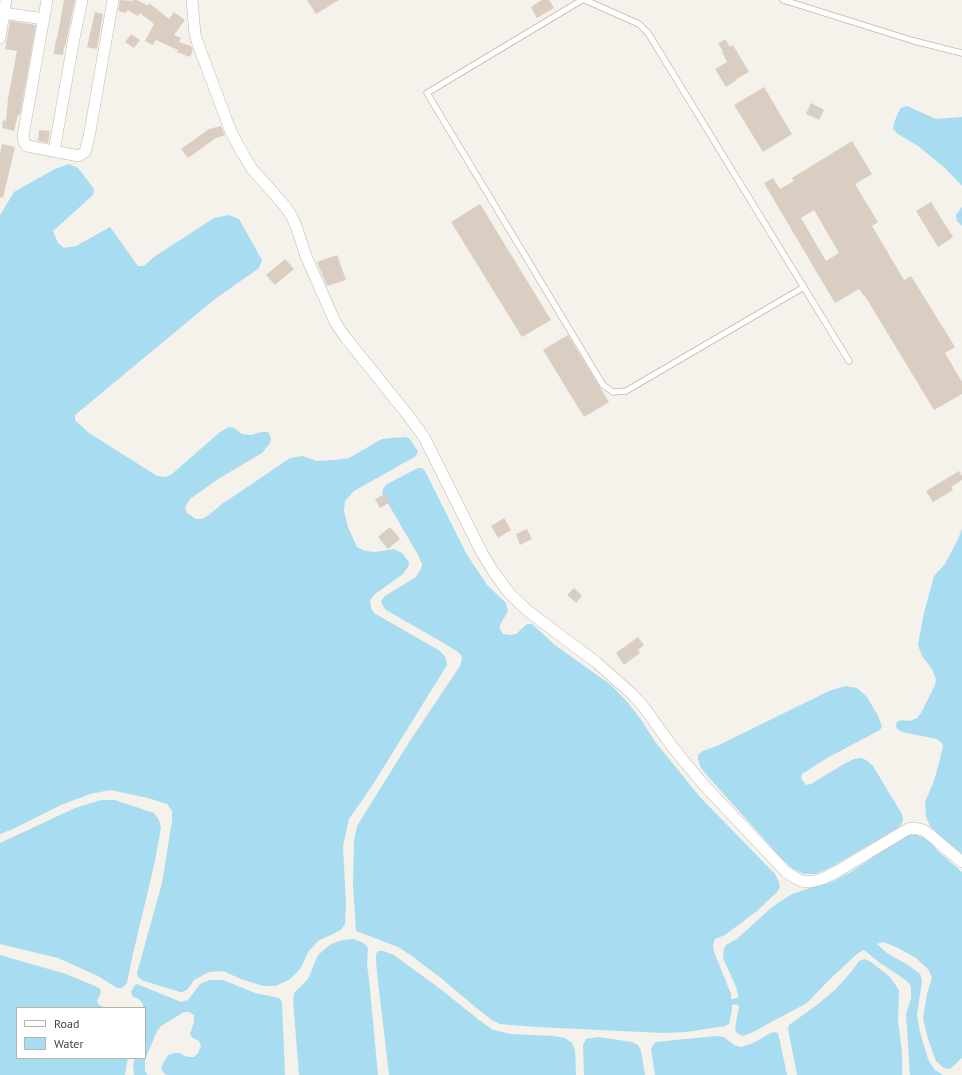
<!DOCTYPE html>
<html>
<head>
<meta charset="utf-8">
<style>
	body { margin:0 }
	#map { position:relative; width:962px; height:1075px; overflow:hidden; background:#f5f1eb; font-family:"PT Sans",sans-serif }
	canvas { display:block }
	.legend { position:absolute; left:16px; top:1007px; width:130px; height:52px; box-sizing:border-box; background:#fff; border:1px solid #b7b3af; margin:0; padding:5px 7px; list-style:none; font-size:12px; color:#4a4138 }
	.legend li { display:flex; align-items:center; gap:8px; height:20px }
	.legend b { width:20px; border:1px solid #b7b3af }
</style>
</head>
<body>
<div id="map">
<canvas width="962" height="1075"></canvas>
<ul class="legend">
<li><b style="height:5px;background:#fff"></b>Road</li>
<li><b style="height:11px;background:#a8dcf1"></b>Water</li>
</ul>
</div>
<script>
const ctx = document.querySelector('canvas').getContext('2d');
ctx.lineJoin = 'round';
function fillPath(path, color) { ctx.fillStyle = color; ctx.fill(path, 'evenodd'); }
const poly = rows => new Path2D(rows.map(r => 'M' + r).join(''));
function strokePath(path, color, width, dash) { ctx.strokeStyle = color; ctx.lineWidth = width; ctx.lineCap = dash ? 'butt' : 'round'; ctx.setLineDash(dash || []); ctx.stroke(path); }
const water = poly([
	[907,106,936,119,962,117,962,186,944,167,918,146,898,134,893,129,894,123,898,113,901,108],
	[69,164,78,168,94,189,93,195,53,231,58,243,64,248,76,246,110,227,138,266,144,266,154,257,214,218,229,215,239,219,262,260,259,268,215,299,75,415,75,420,89,433,157,476,166,477,172,474,220,432,229,427,234,428,242,434,251,435,261,432,268,432,271,438,270,443,262,453,218,479,190,499,185,507,187,513,196,519,202,519,209,515,223,503,237,494,290,458,303,456,317,461,335,460,349,458,382,439,392,438,405,437,409,438,418,451,416,456,354,491,345,501,344,511,348,527,357,547,365,551,375,552,394,549,402,553,409,562,408,567,403,574,375,594,370,600,371,608,374,613,440,651,446,658,447,665,372,786,349,819,343,846,346,904,345,924,341,930,318,941,308,952,301,968,289,980,275,986,263,986,241,979,223,971,209,972,194,980,188,989,183,992,180,992,144,981,138,977,137,973,162,883,172,821,172,811,167,804,148,798,110,790,90,794,61,805,13,829,0,834,0,215,14,192,55,169],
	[962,207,962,226,957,221,956,215],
	[418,468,422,468,425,471,466,553,487,585,506,603,508,611,500,625,500,629,503,634,510,635,516,634,527,624,532,624,555,645,611,685,629,704,642,721,656,743,700,797,775,874,779,882,780,887,777,892,757,911,725,935,715,939,713,945,714,952,731,994,731,999,738,998,738,995,736,987,723,958,724,949,726,945,737,939,772,907,792,894,807,889,831,882,851,872,906,835,917,835,928,840,939,852,962,872,962,1058,950,1069,944,1068,936,1061,928,1039,923,1018,927,994,932,978,928,969,916,958,896,947,883,942,877,944,887,953,908,965,920,974,922,981,917,1015,920,1032,928,1059,934,1069,943,1075,910,1075,906,1014,911,998,911,988,909,983,900,976,880,963,864,950,858,953,829,980,807,1003,751,1033,743,1036,738,1034,735,1030,736,1022,739,1007,737,1004,732,1005,732,1009,729,1024,725,1026,686,1032,663,1033,536,1027,500,1024,492,1020,479,1010,442,979,412,956,398,947,356,931,353,884,354,841,357,826,408,744,460,666,462,659,461,655,458,652,447,645,386,610,383,606,381,601,385,596,416,577,421,569,422,564,418,555,382,493,383,489,387,484],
	[962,529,962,854,941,837,930,826,926,817,925,802,934,781,939,763,943,746,941,742,937,739,902,732,897,729,896,725,897,722,901,720,910,721,917,718,921,713,935,685,936,679,932,669,922,656,918,645,924,613,934,576,945,564,957,541],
	[846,686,857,688,867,697,877,714,882,726,880,730,827,758,802,774,801,778,806,785,811,784,844,764,854,759,861,758,866,760,873,766,902,814,903,820,901,825,896,829,828,869,816,874,804,874,793,869,782,859,712,781,701,768,698,759,698,755,703,751,717,746,829,691],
	[101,800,115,800,154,813,159,820,161,827,155,861,132,958,127,983,122,988,117,988,98,976,58,958,0,944,0,843,75,808],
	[354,939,365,944,368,948,367,965,369,979,378,1075,299,1075,293,1000,294,993,308,979,318,955,331,944,343,940],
	[378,951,383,951,394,955,443,991,479,1020,493,1030,511,1034,554,1036,565,1038,572,1043,575,1050,576,1075,389,1075,377,973,376,959,376,954],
	[0,955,66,974,95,986,100,989,101,992,97,1001,99,1005,106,1008,17,1008,17,1058,128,1058,125,1075,0,1075],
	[865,959,871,962,890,977,899,990,898,1021,902,1052,902,1075,797,1075,788,1028,789,1025,817,1005,836,989,851,972,859,961],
	[210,980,223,980,255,993,279,998,282,1002,285,1075,167,1075,165,1074,161,1069,163,1063,168,1055,174,1053,179,1053,188,1057,194,1057,198,1053,201,1046,199,1041,193,1038,190,1034,194,1022,194,1015,189,1012,184,1012,161,1026,157,1031,145,1060,145,1071,148,1075,134,1075,133,1065,135,1058,145,1058,145,1008,143,1008,143,1004,139,999,132,996,131,992,134,986,137,984,181,1002,188,1000,200,984],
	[775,1032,778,1033,779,1037,787,1075,655,1075,651,1049,653,1045,656,1042,716,1036,724,1037,734,1045,741,1047,753,1043,771,1033],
	[598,1037,632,1042,638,1045,641,1051,645,1075,584,1075,583,1045,586,1039,591,1038]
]);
const building = poly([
	[64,0,75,0,65,47,64,47,63,55,54,54,56,39,57,39],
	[120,0,133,1,133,0,137,0,148,6,149,3,169,19,174,12,185,20,174,35,181,38,179,42,191,46,193,50,190,57,177,52,178,50,156,40,153,45,145,41,154,24,140,13,138,16,127,10,126,13,118,11],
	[307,0,339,0,316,14],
	[542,0,549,0,554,8,537,18,531,7],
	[95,12,103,14,97,49,87,47],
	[10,21,36,25,20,115,18,115,14,131,2,128,3,120,6,121,8,99,17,51,5,49],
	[131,34,140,40,134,48,125,42],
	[725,39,730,47,733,45,749,72,736,79,737,80,726,87,715,69,727,62,722,52,723,51,718,44],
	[764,87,792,134,763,152,734,105],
	[811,103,824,110,819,120,806,114],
	[221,126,225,135,216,138,188,158,181,149,209,129],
	[39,130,50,131,48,143,38,141],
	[852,141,872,174,855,184,878,222,872,226,904,280,911,276,955,347,945,353,962,382,962,394,934,410,865,296,864,296,859,289,835,303,764,183,773,178,780,189,794,181,792,178],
	[814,210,839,253,826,261,801,218],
	[2,144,15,147,3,198,0,197,0,153],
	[931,202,953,237,938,247,916,211],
	[480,204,551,320,522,337,451,222],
	[337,255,346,280,327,286,317,262],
	[285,259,294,269,275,285,266,275],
	[568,335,609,402,584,417,543,350],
	[959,471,962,476,962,480,951,487,953,490,933,502,926,491],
	[385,494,389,503,380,508,375,499],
	[504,518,511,530,498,538,491,526],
	[390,527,400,539,388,549,378,537],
	[527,529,532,539,520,545,516,534],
	[574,588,582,596,576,603,567,595],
	[638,637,644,645,638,650,640,653,624,665,616,653]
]);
const service = poly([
	[582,0,427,93,603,385,613,392,626,391,804,287],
	[585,0,639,24,648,33,849,361],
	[783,0,914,41,962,53]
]);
const minor = poly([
	[47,0,23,136,24,142,27,146,79,156,85,152,89,137,113,0],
	[192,0,195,34,198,44,231,132,243,154,252,169,284,205,291,215,296,226,306,256,335,322,346,338,407,414,424,437,482,553,493,571,509,593,528,611,565,639,596,662,632,694,643,706,674,749,703,784,786,872,794,877,801,881,808,882,814,881,822,879,838,871,908,829,913,828,923,830,929,834,962,862],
	[3,13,44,19],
	[0,38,6,0],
	[54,151,74,38,82,0]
]);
fillPath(water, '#a8dcf1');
fillPath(building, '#dacec3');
strokePath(service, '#c1b7ad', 7);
strokePath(minor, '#c1b7ad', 12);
strokePath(service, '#fff', 5.5);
strokePath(minor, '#fff', 11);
</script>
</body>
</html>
